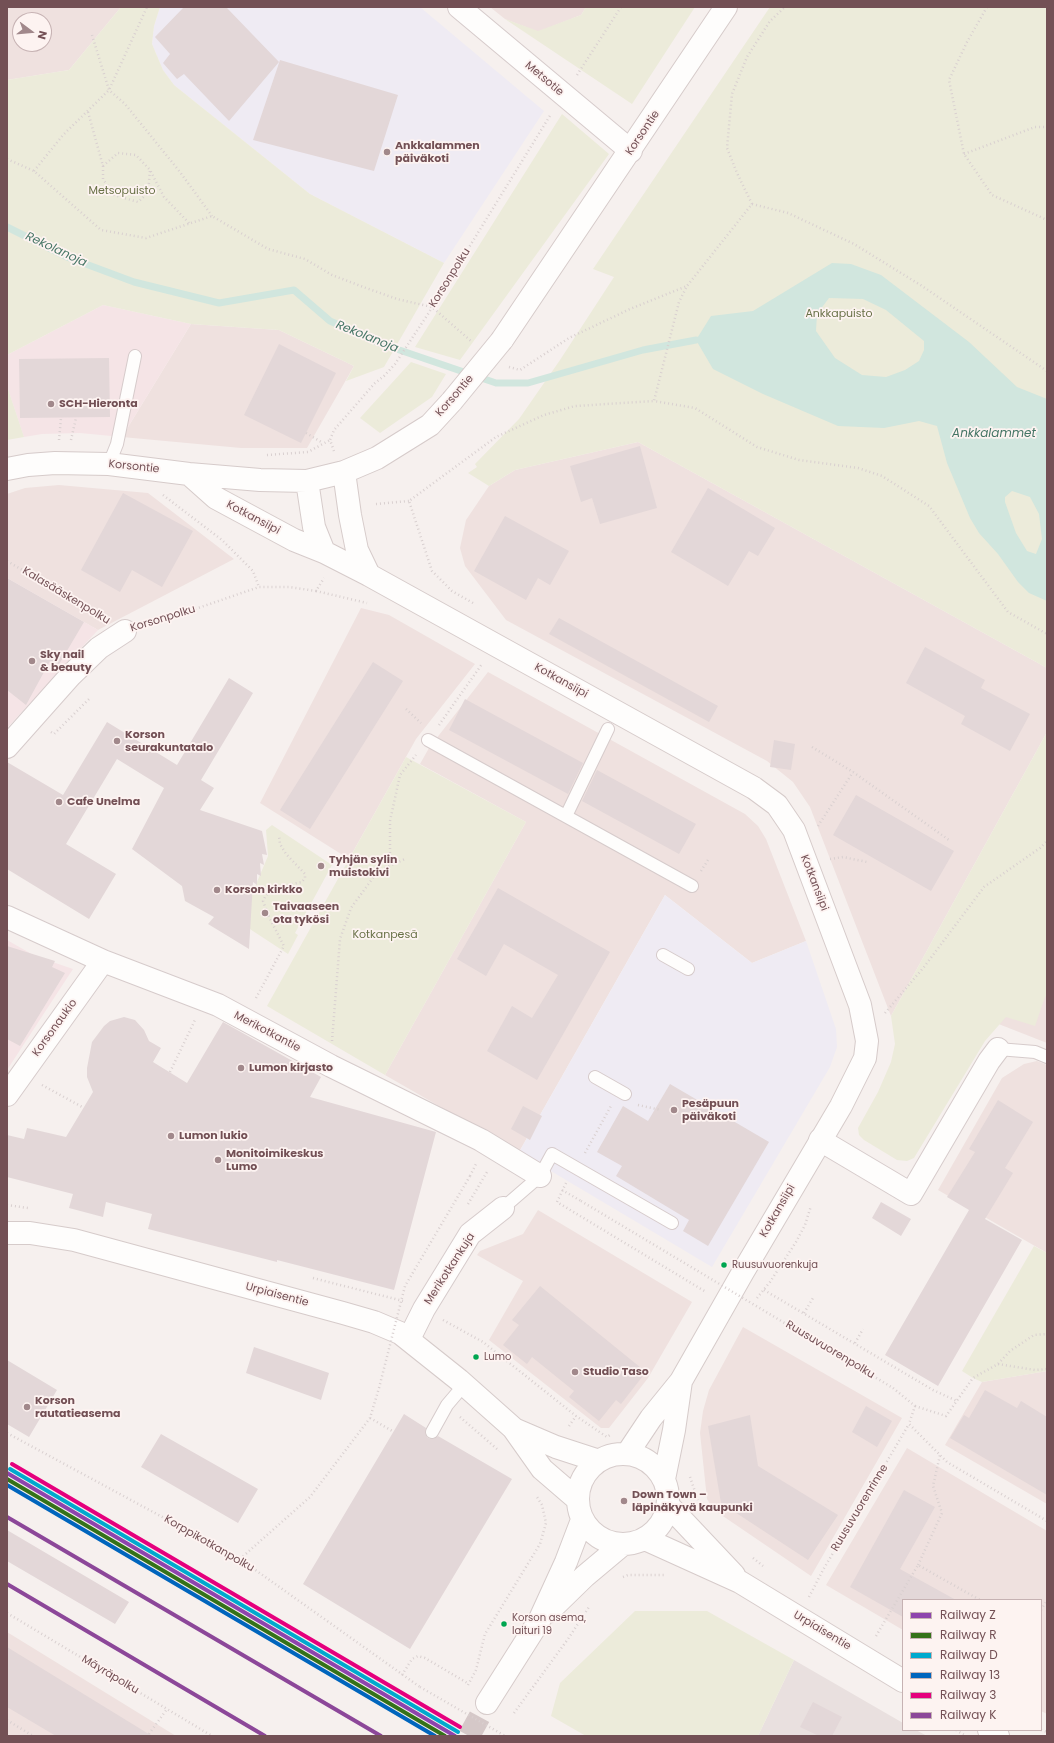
<!DOCTYPE html>
<html>
<head>
<meta charset="utf-8">
<style>
	body { margin:0 }
	#map { position:relative; width:1054px; height:1743px; overflow:hidden; background:#f6f0ee; font-family:Poppins,sans-serif }
	canvas { display:block }
	.frame { position:absolute; inset:0; border:8px solid #735055; pointer-events:none }
	.legend { position:absolute; left:902px; top:1599px; width:140px; height:132px; box-sizing:border-box; background:#fdf3f1; border:1px solid #c6b2b3; margin:0; padding:5px 7px; list-style:none; font-size:12px; color:#735055 }
	.legend li { display:flex; align-items:center; gap:8px; height:20px }
	.legend b { width:20px; border:1px solid #c6b2b3 }
	.north { position:absolute; left:12px; top:12px; width:40px; height:40px; box-sizing:border-box; background:#fdf3f1; border:1px solid #c6b2b3; border-radius:50%; rotate:106deg; font-size:11px; font-weight:700; line-height:16px; text-align:center; color:#735055 }
	.north::after { content:''; display:block; margin:auto; width:14px; height:18px; background:#a1888b; clip-path:polygon(50% 0,100% 100%,50% 72%,0 100%) }
</style>
</head>
<body>
<div id="map">
<canvas width="1054" height="1743"></canvas>
<div class="frame"></div>
<ul class="legend">
<li><b style="height:5px;background:#8e44ad"></b>Railway Z</li>
<li><b style="height:5px;background:#357219"></b>Railway R</li>
<li><b style="height:5px;background:#00a9ce"></b>Railway D</li>
<li><b style="height:5px;background:#0065bd"></b>Railway 13</li>
<li><b style="height:5px;background:#e5007d"></b>Railway 3</li>
<li><b style="height:5px;background:#8c4799"></b>Railway K</li>
</ul>
<div class="north">N</div>
</div>
<script>
const ctx = document.querySelector('canvas').getContext('2d');
ctx.lineJoin = 'round';
function fillPath(path, color) { ctx.fillStyle = color; ctx.fill(path, 'evenodd'); }
const poly = rows => new Path2D(rows.map(r => 'M' + r).join(''));
function strokePath(path, color, width, dash) { ctx.strokeStyle = color; ctx.lineWidth = width; ctx.lineCap = dash ? 'butt' : 'round'; ctx.setLineDash(dash || []); ctx.stroke(path); }
function write(font, color, halo, rows, align = 'center') {
  ctx.font = font + ' Poppins,sans-serif'; ctx.lineWidth = 3.5; ctx.setLineDash([]); ctx.textBaseline = 'middle'; ctx.strokeStyle = halo; ctx.fillStyle = color; for (const [text, x, y, turn = 0] of rows) {
    ctx.save(); ctx.translate(x, y); ctx.rotate((+turn || 0) * Math.PI / 180); ctx.textAlign = isNaN(turn) ? turn : align; if (halo) ctx.strokeText(text, 0, 0); ctx.fillText(text, 0, 0); ctx.restore();
  }
}
const residential = poly([
	[7,7,121,7,69,70,7,80],
	[20,20,44,20,44,44,20,44],
	[490,7,586,7,581,15,538,32,505,19],
	[191,324,279,330,354,366,307,448,241,448,122,437],
	[638,442,1047,668,1047,732,891,1016,810,807,793,782,767,761,506,620,465,566,460,548,466,520,489,486,515,470],
	[59,485,148,493,234,559,98,630,7,578,7,494,25,488],
	[361,608,389,615,475,664,416,739,349,859,260,803],
	[488,672,745,814,758,826,766,839,806,941,752,963,665,895,519,1152,385,1075,526,822,420,764,429,748],
	[1047,902,1047,1043,996,1023],
	[1037,1061,1047,1065,1047,1253,938,1190,1002,1078,1024,1064],
	[538,1210,692,1302,648,1378,609,1428,601,1428,489,1340,523,1281,477,1255,480,1251,523,1234],
	[743,1327,902,1418,811,1576,714,1510,707,1499,700,1433,703,1411,709,1390],
	[1047,1371,1047,1504,945,1445,982,1382],
	[907,1448,1047,1531,1047,1714,1041,1711,1041,1600,903,1600,903,1630,826,1585],
	[7,1632,176,1736,7,1736]
]);
const commercial = poly([
	[103,305,191,324,122,437,80,433,42,434,24,437,7,386,7,355],
	[7,578,98,630,7,728],
	[7,940,35,956,73,969,7,1070]
]);
const industrial = poly([
	[794,1660,903,1723,903,1730,916,1730,927,1736,758,1736]
]);
const education = poly([
	[160,7,420,7,544,111,444,263,310,194,174,85,163,70,152,44,154,26],
	[665,895,752,963,806,941,836,1029,837,1047,830,1067,712,1267,519,1152]
]);
const green = poly([
	[121,7,160,7,154,26,152,44,163,70,174,85,310,194,444,263,384,367,346,381,354,366,279,330,191,324,103,305,7,355,7,80,69,70],
	[586,7,695,7,632,104,505,19,538,31,581,15],
	[770,7,1047,7,1047,668,638,442,515,470,489,486,468,473,477,467,475,464,519,419,560,360,614,277,593,269],
	[562,114,609,154,460,360,415,347],
	[411,362,446,374,432,397,380,433,360,418],
	[7,386,24,437,7,440],
	[1047,732,1047,996,1045,997,1035,1026,1006,1017,985,1041,914,1158,907,1161,897,1160,864,1140,859,1135,858,1128,878,1092,891,1062,895,1044,891,1016],
	[406,757,526,822,385,1075,267,1006],
	[272,825,332,865,295,933,298,935,288,954,233,918,246,908,268,856,266,830],
	[1034,1246,1047,1253,1047,1371,982,1382,973,1378,962,1371],
	[635,1611,707,1611,794,1660,758,1736,586,1736,551,1716,560,1683]
]);
const water = poly([
	[832,263,851,264,881,275,969,342,1017,387,1047,399,1047,601,1029,593,1018,582,998,554,979,533,970,518,947,463,937,426,919,421,884,428,838,426,763,394,713,369,696,340,711,316,753,311],
	[829,298,863,299,886,310,924,341,924,350,919,361,905,370,886,377,862,375,835,358,816,331,817,314],
	[1012,491,1030,497,1039,514,1042,539,1036,554,1027,551,1016,533,1005,502,1005,497]
]);
const stream = poly([
	[7,227,67,257,134,282,219,303,294,290,330,321,379,343,496,383,528,383,643,350,696,340]
]);
const building = poly([
	[184,7,226,7,279,62,229,121,184,74,177,79,163,63,170,54,155,37],
	[280,60,398,95,374,171,253,140],
	[279,344,336,373,301,443,244,415],
	[109,358,110,417,20,418,19,359],
	[640,446,657,508,600,524,592,498,581,502,570,466],
	[708,488,775,528,758,556,749,551,728,586,671,552],
	[123,493,193,531,162,587,132,570,120,592,81,570],
	[505,516,569,551,550,585,538,578,526,600,474,571],
	[7,578,84,622,58,666,50,661,26,705,7,690],
	[559,618,718,706,709,722,549,634],
	[925,647,985,680,981,688,1030,714,1010,751,961,724,965,716,906,683],
	[373,662,403,681,310,829,280,810],
	[229,678,253,693,201,780,214,788,200,810,262,831,267,855,262,854,264,865,260,863,261,876,257,874,257,885,253,882,249,949,208,924,214,917,185,901,182,886,132,849,164,788,117,759,66,844,116,874,89,919,7,869,7,762,63,795,107,722,177,765],
	[465,699,583,763,568,794,449,730],
	[774,740,795,744,791,770,770,767],
	[597,770,696,824,679,854,582,801],
	[856,795,954,851,931,891,833,835],
	[498,888,610,952,537,1080,487,1051,512,1006,532,1018,558,975,504,944,486,976,457,959],
	[7,946,55,961,52,967,65,973,20,1046,7,1039],
	[124,1017,135,1020,144,1030,149,1041,161,1048,153,1062,187,1083,223,1022,321,1077,310,1097,436,1132,394,1290,277,1260,277,1262,148,1229,152,1214,106,1202,103,1217,69,1208,73,1194,7,1177,7,1135,24,1139,27,1128,66,1137,93,1092,87,1077,87,1068,92,1042,104,1026,110,1021],
	[670,1084,769,1142,708,1246,683,1231,689,1220,616,1176,622,1166,597,1152,623,1106,648,1121],
	[998,1100,1033,1122,1005,1168,1013,1173,985,1219,1022,1240,938,1386,885,1355,969,1210,947,1197,975,1152,969,1149],
	[523,1106,542,1116,530,1140,511,1129],
	[881,1202,911,1219,901,1236,872,1218],
	[540,1286,646,1372,621,1404,616,1400,599,1421,569,1397,574,1391,532,1357,527,1364,503,1345,519,1325,512,1320],
	[254,1347,329,1373,321,1400,246,1373],
	[7,1360,57,1390,29,1437,7,1424],
	[985,1390,1017,1408,1021,1401,1047,1417,1047,1495,950,1438,964,1415,969,1418],
	[866,1406,892,1421,877,1447,852,1432],
	[404,1414,426,1428,425,1433,428,1438,433,1439,438,1436,512,1479,410,1649,303,1584],
	[750,1415,758,1466,838,1515,808,1560,721,1503,708,1426],
	[161,1434,258,1489,238,1523,141,1467],
	[904,1490,935,1507,900,1569,956,1600,903,1600,903,1617,850,1587],
	[7,1530,129,1602,115,1624,7,1561],
	[7,1647,152,1736,56,1736,7,1707],
	[813,1702,842,1717,832,1736,819,1736,800,1727]
]);
const secondaryTunnel = poly([
	[469,1736,487,1703]
]);
const path = poly([
	[987,7,967,42,949,80,964,154,992,195,1047,220],
	[92,35,109,90,125,104,180,172,212,216],
	[577,75,621,7],
	[88,112,103,166,103,179,114,195,138,202,148,193,150,170],
	[964,154,1035,127,1047,127],
	[7,159,34,171,101,230,146,238,212,216,268,249,305,259,332,275,366,288,397,299,432,307,471,341],
	[103,166,118,153,136,155,150,170,164,197,190,224],
	[34,171,63,135,109,90,147,7],
	[752,204,737,173,727,148,732,94,747,57,770,21,785,7],
	[509,367,520,370,569,338,630,309,687,286],
	[1047,371,922,286,854,244,788,213,752,204,687,286,679,302,654,401,695,408,757,447,799,460,858,468,882,476,929,506,1008,612,1047,634],
	[306,433,323,443],
	[59,440,61,418],
	[71,440,76,418],
	[334,451,330,440,334,430,375,383,384,376,395,364,428,314,551,114],
	[267,455,308,452,330,440],
	[163,495,222,540,253,571,259,587],
	[376,504,409,501],
	[7,561,104,618],
	[316,591,367,603],
	[473,603,452,591,432,571,409,501,496,437,544,415,575,406,654,401],
	[146,626,259,587,289,587,316,591,324,578],
	[406,709,421,723],
	[439,725,482,664],
	[51,732,54,734,89,699],
	[812,747,853,772,949,840],
	[818,826,853,772],
	[830,859,843,857,867,862],
	[390,865,390,821,400,775,416,755],
	[701,871,708,860],
	[256,998,284,946,269,917,263,901,266,895,278,887,302,882,305,878,305,874,286,854,280,844,279,836],
	[885,1013,924,967,984,887,1040,848,1047,841],
	[332,1041,340,939,351,908,375,875,387,867,405,859],
	[170,1072,195,1020],
	[42,1085,84,1108],
	[638,1105,661,1110],
	[585,1153,611,1106],
	[470,1176,476,1164],
	[566,1183,557,1202,706,1292],
	[562,1190,581,1201],
	[468,1204,487,1172],
	[7,1205,28,1208],
	[313,1278,403,1301],
	[764,1290,933,1390,957,1401],
	[757,1298,770,1282,796,1242,805,1225,811,1206],
	[804,1313,813,1298],
	[443,1320,483,1342,576,1416,607,1437,610,1435],
	[855,1343,863,1329],
	[998,1364,1035,1370,1047,1369],
	[893,1388,915,1406,909,1424,947,1462,1047,1521],
	[915,1406,946,1416,973,1378,998,1364,1010,1351,1034,1335,1047,1334],
	[460,1417,497,1449],
	[370,1418,394,1432],
	[569,1426,576,1416],
	[7,1433,240,1559,420,1687],
	[690,1477,698,1500],
	[753,1558,763,1566],
	[240,1559,310,1497,370,1418,379,1388],
	[918,1565,942,1513,933,1486,940,1455],
	[623,1577,628,1575,665,1575],
	[809,1597,823,1570,909,1424],
	[1041,1610,1047,1600],
	[7,1613,212,1736],
	[876,1636,918,1565,980,1600],
	[402,1675,412,1659,418,1656,425,1658,469,1684],
	[468,1685,476,1670,485,1634,540,1544,546,1523,542,1505,537,1497],
	[514,1713,568,1639,589,1607],
	[7,1720,33,1736],
	[956,1730,966,1736],
	[1041,1730,1047,1732],
	[149,1734,167,1709]
]);
const lane = poly([
	[109,464,117,444,135,356],
	[428,740,692,886],
	[566,816,608,729],
	[663,955,688,969],
	[998,1049,1035,1052,1047,1057],
	[595,1077,625,1094],
	[503,1208,540,1176,552,1154,672,1223],
	[432,1432,447,1405,464,1385]
]);
const street = poly([
	[459,7,631,151],
	[7,747,71,675,99,648,125,631],
	[7,917,103,961,218,1005,331,1066,481,1140,540,1176],
	[7,1095,103,961],
	[820,1140,911,1194,989,1061,998,1049],
	[409,1339,424,1309,470,1234,503,1208]
]);
const secondary = poly([
	[502,340,726,7],
	[7,469,28,465,55,463,109,464,189,474,260,480,307,481,344,472,377,458,430,425,452,401],
	[344,472,350,515,357,550,369,575],
	[189,474,216,498,294,540,324,552,369,575,754,788,777,805,794,830,860,1005,867,1041,865,1058,841,1106,743,1272,681,1381,651,1418,627,1454],
	[307,481,314,527,324,552],
	[7,1233,30,1233,74,1240,343,1313,374,1322,400,1333,459,1380,513,1428,542,1469,578,1500],
	[514,1429,556,1447,599,1461],
	'578 1499a45 45 0 1 1 90 0a45 45 0 1 1-90 0Z',
	[664,1479,674,1430,681,1381],
	[668,1505,734,1575],
	[645,1539,740,1582,903,1681],
	[548,1612,585,1576,622,1545],
	[487,1703,539,1621,566,1562,582,1520],
	[989,1730,998,1736]
]);
const pathBridge = poly([
	[581,1201,893,1388],
	[379,1388,405,1286,470,1176],
	[420,1687,505,1736]
]);
const secondaryBridge = poly([
	[452,401,502,340]
]);
const rail1 = poly([
	[7,1473,455,1736]
]);
const rail2 = poly([
	[7,1479,445,1736]
]);
const rail3 = poly([
	[10,1469,458,1732]
]);
const rail4 = poly([
	[7,1485,435,1736]
]);
const rail5 = poly([
	[12,1464,460,1727]
]);
const rail6 = poly([
	[7,1517,381,1736],
	[7,1584,265,1736]
]);
const markers = [
	[387,152,4,"#a1888b"],
	[51,404,4,"#a1888b"],
	[32,661,4,"#a1888b"],
	[117,741,4,"#a1888b"],
	[59,802,4,"#a1888b"],
	[321,866,4,"#a1888b"],
	[217,890,4,"#a1888b"],
	[265,913,4,"#a1888b"],
	[241,1068,4,"#a1888b"],
	[674,1110,4,"#a1888b"],
	[171,1136,4,"#a1888b"],
	[218,1160,4,"#a1888b"],
	[724,1265,3.5,"#00a651"],
	[476,1357,3.5,"#00a651"],
	[575,1372,4,"#a1888b"],
	[27,1407,4,"#a1888b"],
	[624,1501,4,"#a1888b"],
	[504,1624,3.5,"#00a651"]
];
const busNames = [
	["Ruusuvuorenkuja",732,1265],
	["Lumo",484,1357],
	["Korson asema,",512,1618],
	["laituri 19",512,1631]
];
const streetNames = [
	["Metsotie",544,79,40],
	["Korsontie",643,133,-56],
	["Korsonpolku",450,278,-58],
	["Korsontie",455,396,-49],
	["Korsontie",134,467,6],
	["Kotkansiipi",253,518,28],
	["Kalasääskenpolku",66,596,31],
	["Korsonpolku",163,619,-17],
	["Kotkansiipi",561,681,29],
	["Kotkansiipi",814,883,69],
	["Korsonaukio",55,1028,-54],
	["Merikotkantie",267,1032,28],
	["Kotkansiipi",778,1211,-60],
	["Merikotkankuja",450,1269,-57],
	["Urpiaisentie",277,1295,15],
	["Ruusuvuorenpolku",830,1350,31],
	["Ruusuvuorenrinne",860,1508,-59],
	["Korppikotkanpolku",209,1544,30],
	["Urpiaisentie",822,1631,31],
	["Mäyräpolku",110,1675,31]
];
const poiNames = [
	["Ankkalammen",395,146],
	["päiväkoti",395,159],
	["SCH-Hieronta",59,404],
	["Sky nail",40,655],
	["& beauty",40,668],
	["Korson",125,735],
	["seurakuntatalo",125,748],
	["Cafe Unelma",67,802],
	["Tyhjän sylin",329,860],
	["muistokivi",329,873],
	["Korson kirkko",225,890],
	["Taivaaseen",273,907],
	["ota tykösi",273,920],
	["Lumon kirjasto",249,1068],
	["Pesäpuun",682,1104],
	["päiväkoti",682,1117],
	["Lumon lukio",179,1136],
	["Monitoimikeskus",226,1154],
	["Lumo",226,1167],
	["Studio Taso",583,1372],
	["Korson",35,1401],
	["rautatieasema",35,1414],
	["Down Town –",632,1495],
	["läpinäkyvä kaupunki",632,1508]
];
const parkNames = [
	["Metsopuisto",122,191],
	["Ankkapuisto",839,314],
	["Kotkanpesä",385,935]
];
const waterNames = [
	["Rekolanoja",56,250,25],
	["Rekolanoja",367,337,22],
	["Ankkalammet",994,434]
];
fillPath(residential, '#efe1df');
fillPath(commercial, '#f5e4e6');
fillPath(industrial, '#e9e0df');
fillPath(education, '#efebf3');
fillPath(green, '#ecebda');
fillPath(water, '#d1e6de');
strokePath(stream, '#d1e6de', 7);
fillPath(building, '#e3d7d8');
strokePath(secondaryTunnel, '#d5c8c8', 22, [22, 11]);
strokePath(lane, '#d6cbcb', 14);
strokePath(street, '#d6cbcb', 24);
strokePath(secondary, '#d6cbca', 24);
strokePath(path, '#d9d0d0', 2.5, [1, 3]);
strokePath(lane, '#fefdfc', 12);
strokePath(street, '#fefdfc', 22);
strokePath(secondary, '#fefdfc', 22);
strokePath(secondaryBridge, '#d6cbca', 24, []);
strokePath(pathBridge, '#d9d0d0', 2.5, [1, 3]);
strokePath(secondaryBridge, '#fefdfc', 22);
strokePath(rail1, '#8e44ad', 4);
strokePath(rail2, '#357219', 4);
strokePath(rail3, '#00a9ce', 4);
strokePath(rail4, '#0065bd', 4);
strokePath(rail5, '#e5007d', 4);
strokePath(rail6, '#8c4799', 4);
for (const [x, y, r, color] of markers) { const dot = new Path2D(); dot.arc(x, y, r, 0, 2 * Math.PI); ctx.fillStyle = color; ctx.fill(dot); strokePath(dot, '#fdf3f1', 1.5); }
write('10px', '#735055', '#fdf3f1', busNames, 'left');
write('11px', '#735055', '#fdf3f1', streetNames);
write('bold 11px', '#735055', '#fdf3f1', poiNames, 'left');
write('11px', '#697147', '#fdf3f1', parkNames);
write('italic 12px', '#467666', '#fdf3f1', waterNames);
</script>
</body>
</html>
